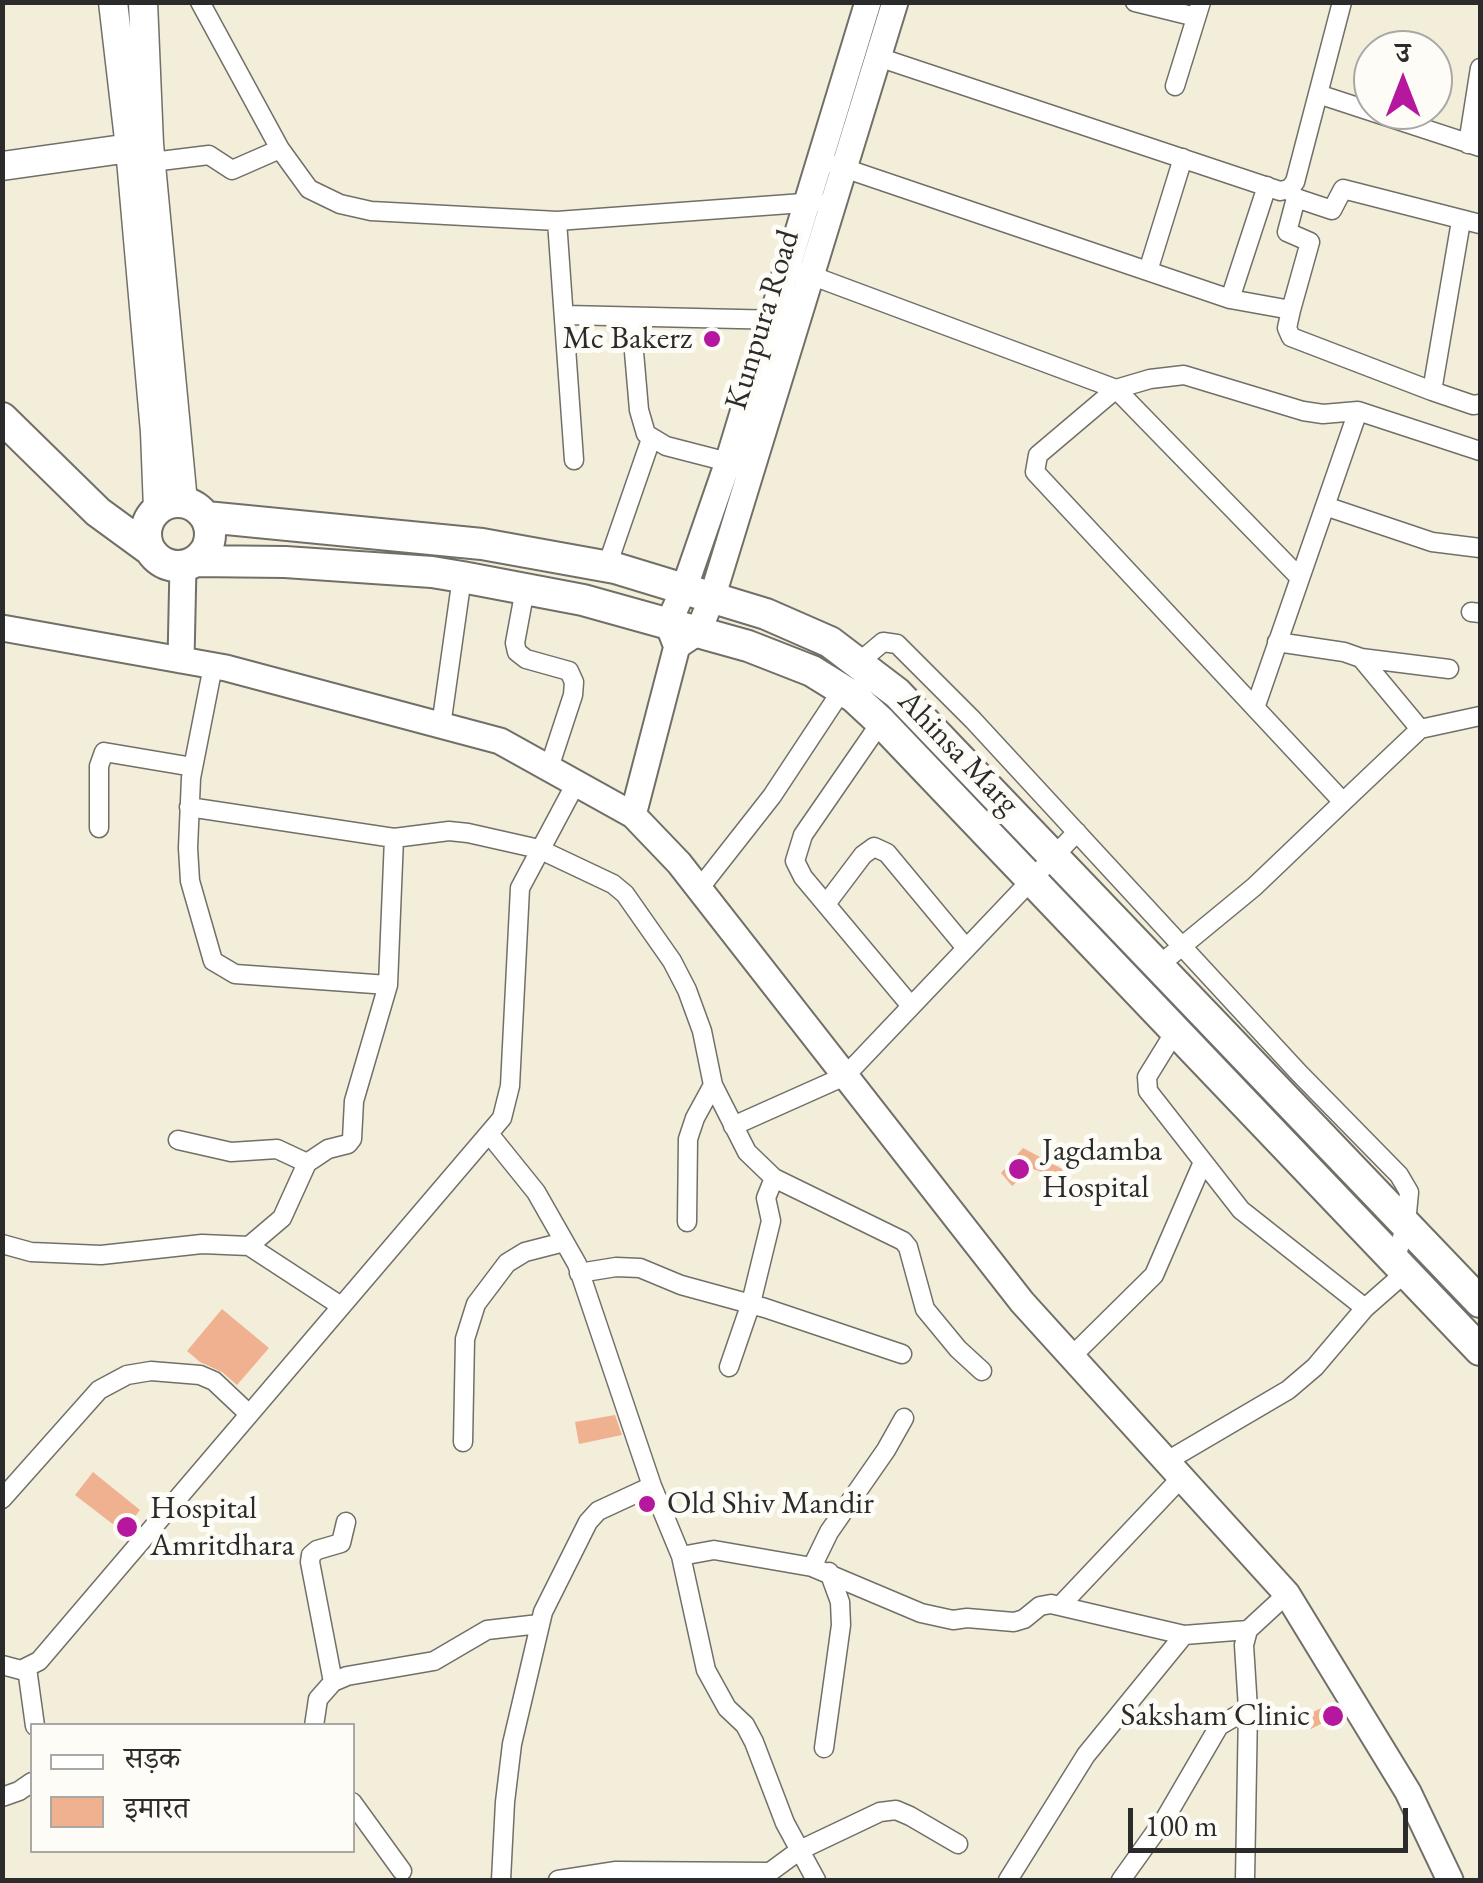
<!DOCTYPE html>
<html>
<head>
<meta charset="utf-8">
<style>
	body { margin:0 }
	#map { position:relative; width:1483px; height:1883px; overflow:hidden; background:#f2eed9; font-family:"EB Garamond","Noto Serif Devanagari",serif }
	canvas { display:block }
	.frame { position:absolute; inset:0; border:5px solid #2b2b2b; pointer-events:none }
	.legend { position:absolute; left:30px; top:1723px; width:325px; height:130px; box-sizing:border-box; background:#fdfcf7; border:2px solid #a9a8a5; margin:0; padding:12px 18px; list-style:none; font-size:30px; color:#2b2b2b }
	.legend li { display:flex; align-items:center; gap:20px; height:50px }
	.legend b { width:50px; border:2px solid #a9a8a5 }
	.north { position:absolute; left:1353px; top:30px; width:100px; height:100px; box-sizing:border-box; background:#fdfcf7; border:2px solid #a9a8a5; border-radius:50%; rotate:0deg; font-size:28px; font-weight:700; line-height:40px; text-align:center; color:#2b2b2b }
	.north::after { content:''; display:block; margin:auto; width:35px; height:45px; background:#b5179e; clip-path:polygon(50% 0,100% 100%,50% 72%,0 100%) }
	.scale { position:absolute; left:1128px; top:1808px; width:280px; height:45px; box-sizing:border-box; border:5px solid #2b2b2b; border-top:0; padding-left:12px; font-size:30px; line-height:35px; white-space:nowrap; color:#2b2b2b; -webkit-text-stroke:8px #fdfcf7; paint-order:stroke }
</style>
</head>
<body>
<div id="map">
<canvas width="1483" height="1883"></canvas>
<div class="frame"></div>
<ul class="legend">
<li><b style="height:12px;background:#fff"></b>सड़क</li>
<li><b style="height:28px;background:#f0b190"></b>इमारत</li>
</ul>
<div class="north">उ</div>
<div class="scale">100 m</div>
</div>
<script>
const ctx = document.querySelector('canvas').getContext('2d');
ctx.lineJoin = 'round';
function fillPath(path, color) { ctx.fillStyle = color; ctx.fill(path, 'evenodd'); }
const poly = rows => new Path2D(rows.map(r => 'M' + r).join(''));
function strokePath(path, color, width, dash) { ctx.strokeStyle = color; ctx.lineWidth = width; ctx.lineCap = dash ? 'butt' : 'round'; ctx.setLineDash(dash || []); ctx.stroke(path); }
function write(font, color, halo, rows, align = 'center') {
  ctx.font = font + ' "EB Garamond",serif'; ctx.lineWidth = 10; ctx.setLineDash([]); ctx.textBaseline = 'middle'; ctx.strokeStyle = halo; ctx.fillStyle = color; for (const [text, x, y, turn = 0] of rows) {
    ctx.save(); ctx.translate(x, y); ctx.rotate((+turn || 0) * Math.PI / 180); ctx.textAlign = isNaN(turn) ? turn : align; if (halo) ctx.strokeText(text, 0, 0); ctx.fillText(text, 0, 0); ctx.restore();
  }
}
const building = poly([
	[1023,1148,1068,1172,1065,1180,1033,1169,1012,1186,1001,1173],
	[222,1309,269,1348,237,1385,222,1372,200,1362,187,1351],
	[615,1415,622,1435,579,1444,575,1422],
	[93,1472,140,1510,123,1532,75,1495],
	[1326,1706,1332,1718,1311,1729,1304,1716]
]);
const street = poly([
	[200,2,280,149,309,189,340,204,371,211,557,221,817,202],
	[1135,2,1196,17],
	[878,57,1280,191,1289,189,1295,182,1342,2],
	[1175,86,1201,2],
	[1318,94,1480,147],
	[1468,144,1480,68],
	[152,162,209,155,232,170,280,149],
	[835,165,1230,299,1291,310,1287,328,1291,337,1432,391,1473,405,1480,404],
	[1289,189,1296,198,1332,210,1343,189,1480,224],
	[557,221,574,460],
	[1148,271,1183,158],
	[802,272,1116,389,1300,578],
	[1230,299,1267,186],
	[1291,310,1310,242,1287,232,1296,198],
	[566,315,782,320],
	[631,317,639,410,646,434,666,446,728,462],
	[1432,391,1461,221],
	[1325,506,1432,542,1480,548],
	[607,566,651,439],
	[525,589,515,643,517,652,526,659,569,671,574,682,573,695,549,768],
	[1471,612,1480,613],
	[1277,642,1344,652,1361,658,1420,729],
	[1361,658,1449,669],
	[858,663,883,642,897,644,973,720,1299,1073,1399,1175,1409,1192,1406,1224,1395,1261],
	[213,666,191,778,188,848,190,881,213,961,235,974,388,985],
	[1255,708,1358,411],
	[881,722,803,835,795,861,803,877,911,1006],
	[441,726,462,577],
	[1343,802,1420,729,1480,716],
	[189,807,394,838,449,831,468,833,539,849,613,884,625,894,672,961,687,990,702,1031,713,1085,747,1152,774,1178,903,1241,908,1247,925,1309,958,1349,982,1371],
	[99,828,99,766,104,752,193,767],
	[699,889,772,796,842,690],
	[826,904,863,855,874,847,887,853,966,948],
	[1158,966,1254,887,1343,802,1035,472,1038,455,1116,389,1150,379,1184,375,1303,411,1323,414,1358,411,1480,451],
	[1176,1030,1147,1077,1148,1091,1241,1210,1365,1308],
	[733,1126,845,1076,1077,832],
	[490,1135,536,1192,577,1264,652,1486,681,1556,706,1670,727,1708,745,1725,754,1742,785,1823,816,1880],
	[178,1140,231,1152,277,1149,307,1163],
	[687,1222,688,1139,695,1118,713,1085],
	[2,1244,31,1252,101,1255,202,1244,249,1246,341,1306],
	[249,1246,282,1218,307,1163,328,1149,348,1144,352,1139,354,1101,388,985,394,838],
	[579,1273,616,1267,640,1268,681,1285,765,1308,902,1354],
	[1071,1357,1154,1275,1203,1162],
	[729,1367,751,1303,771,1221,766,1198,774,1178],
	[463,1442,465,1339,476,1304,507,1263,525,1252,564,1242],
	[1167,1461,1288,1390,1315,1367,1365,1308,1406,1272],
	[2,1499,99,1390,127,1375,151,1371,200,1375,214,1381,249,1414],
	[681,1556,714,1550,812,1567,921,1613,953,1620,967,1618,1014,1622,1024,1619,1040,1606,1051,1604,1184,1635,1248,1630],
	[812,1567,829,1532,886,1450,904,1418],
	[1060,1606,1181,1478],
	[2,1665,21,1670,39,1661,502,1118,510,1086,520,888,576,783],
	[27,1668,35,1726],
	[333,1682,310,1562,311,1555,317,1550,341,1543,346,1522],
	[314,1726,318,1699,333,1682,347,1676,434,1661,487,1630,539,1624],
	[824,1748,841,1625,840,1602,829,1572],
	[2,1797,19,1791,32,1782],
	[352,1802,402,1871],
	[501,1880,505,1802,512,1744,543,1612,588,1522,598,1511,652,1486],
	[558,1880,616,1871,770,1872,800,1850,880,1812,896,1810,910,1816,958,1844],
	[1008,1880,1086,1755,1184,1635],
	[1121,1880,1166,1817,1219,1726,1248,1709],
	[1245,1880,1248,1709,1244,1645,1248,1630,1287,1594]
]);
const secondary = poly([
	[2,628,226,668,500,741,633,815,679,863,1022,1302,1287,1594,1408,1792,1450,1880],
	[675,642,668,624,684,589,728,462,868,2],
	[677,646,698,632,712,598,895,2],
	[181,660,183,566],
	[633,815,677,646]
]);
const primary = poly([
	[113,2,130,148,155,432,158,509],
	[143,2,149,144,183,502],
	[2,166,130,148]
]);
const highway = poly([
	[2,418,98,512,150,550],
	'146 534a32 32 0 1 1 64 0a32 32 0 1 1-64 0Z',
	[206,517,482,544,615,568,766,614,830,642,897,693,1480,1302],
	[195,561,285,562,432,572,462,577,583,600,748,646,812,671,854,697,881,722,1480,1350]
]);
const markers = [
	[712,339,10,"#b5179e"],
	[1019,1169,12,"#b5179e"],
	[647,1504,10,"#b5179e"],
	[127,1527,12,"#b5179e"],
	[1333,1716,12,"#b5179e"]
];
const streetNames = [
	["Kunpura Road",763,320,-73],
	["Ahinsa Marg",958,753,46]
];
const poiNames = [
	["Mc Bakerz",692,339,"right"],
	["Jagdamba",1042,1151],
	["Hospital",1042,1188],
	["Old Shiv Mandir",667,1504],
	["Hospital",150,1509],
	["Amritdhara",150,1546],
	["Saksham Clinic",1310,1716,"right"]
];
fillPath(building, '#f0b190');
strokePath(street, '#716f68', 21);
strokePath(secondary, '#716f68', 29);
strokePath(primary, '#716f68', 31);
strokePath(highway, '#716f68', 34);
strokePath(street, '#fff', 18);
strokePath(secondary, '#fff', 25);
strokePath(primary, '#fff', 28);
strokePath(highway, '#fff', 30);
for (const [x, y, r, color] of markers) { const dot = new Path2D(); dot.arc(x, y, r, 0, 2 * Math.PI); ctx.fillStyle = color; ctx.fill(dot); strokePath(dot, '#fdfcf7', 4); }
write('32px', '#2b2b2b', '#fdfcf7', streetNames);
write('32px', '#2b2b2b', '#fdfcf7', poiNames, 'left');
</script>
</body>
</html>
